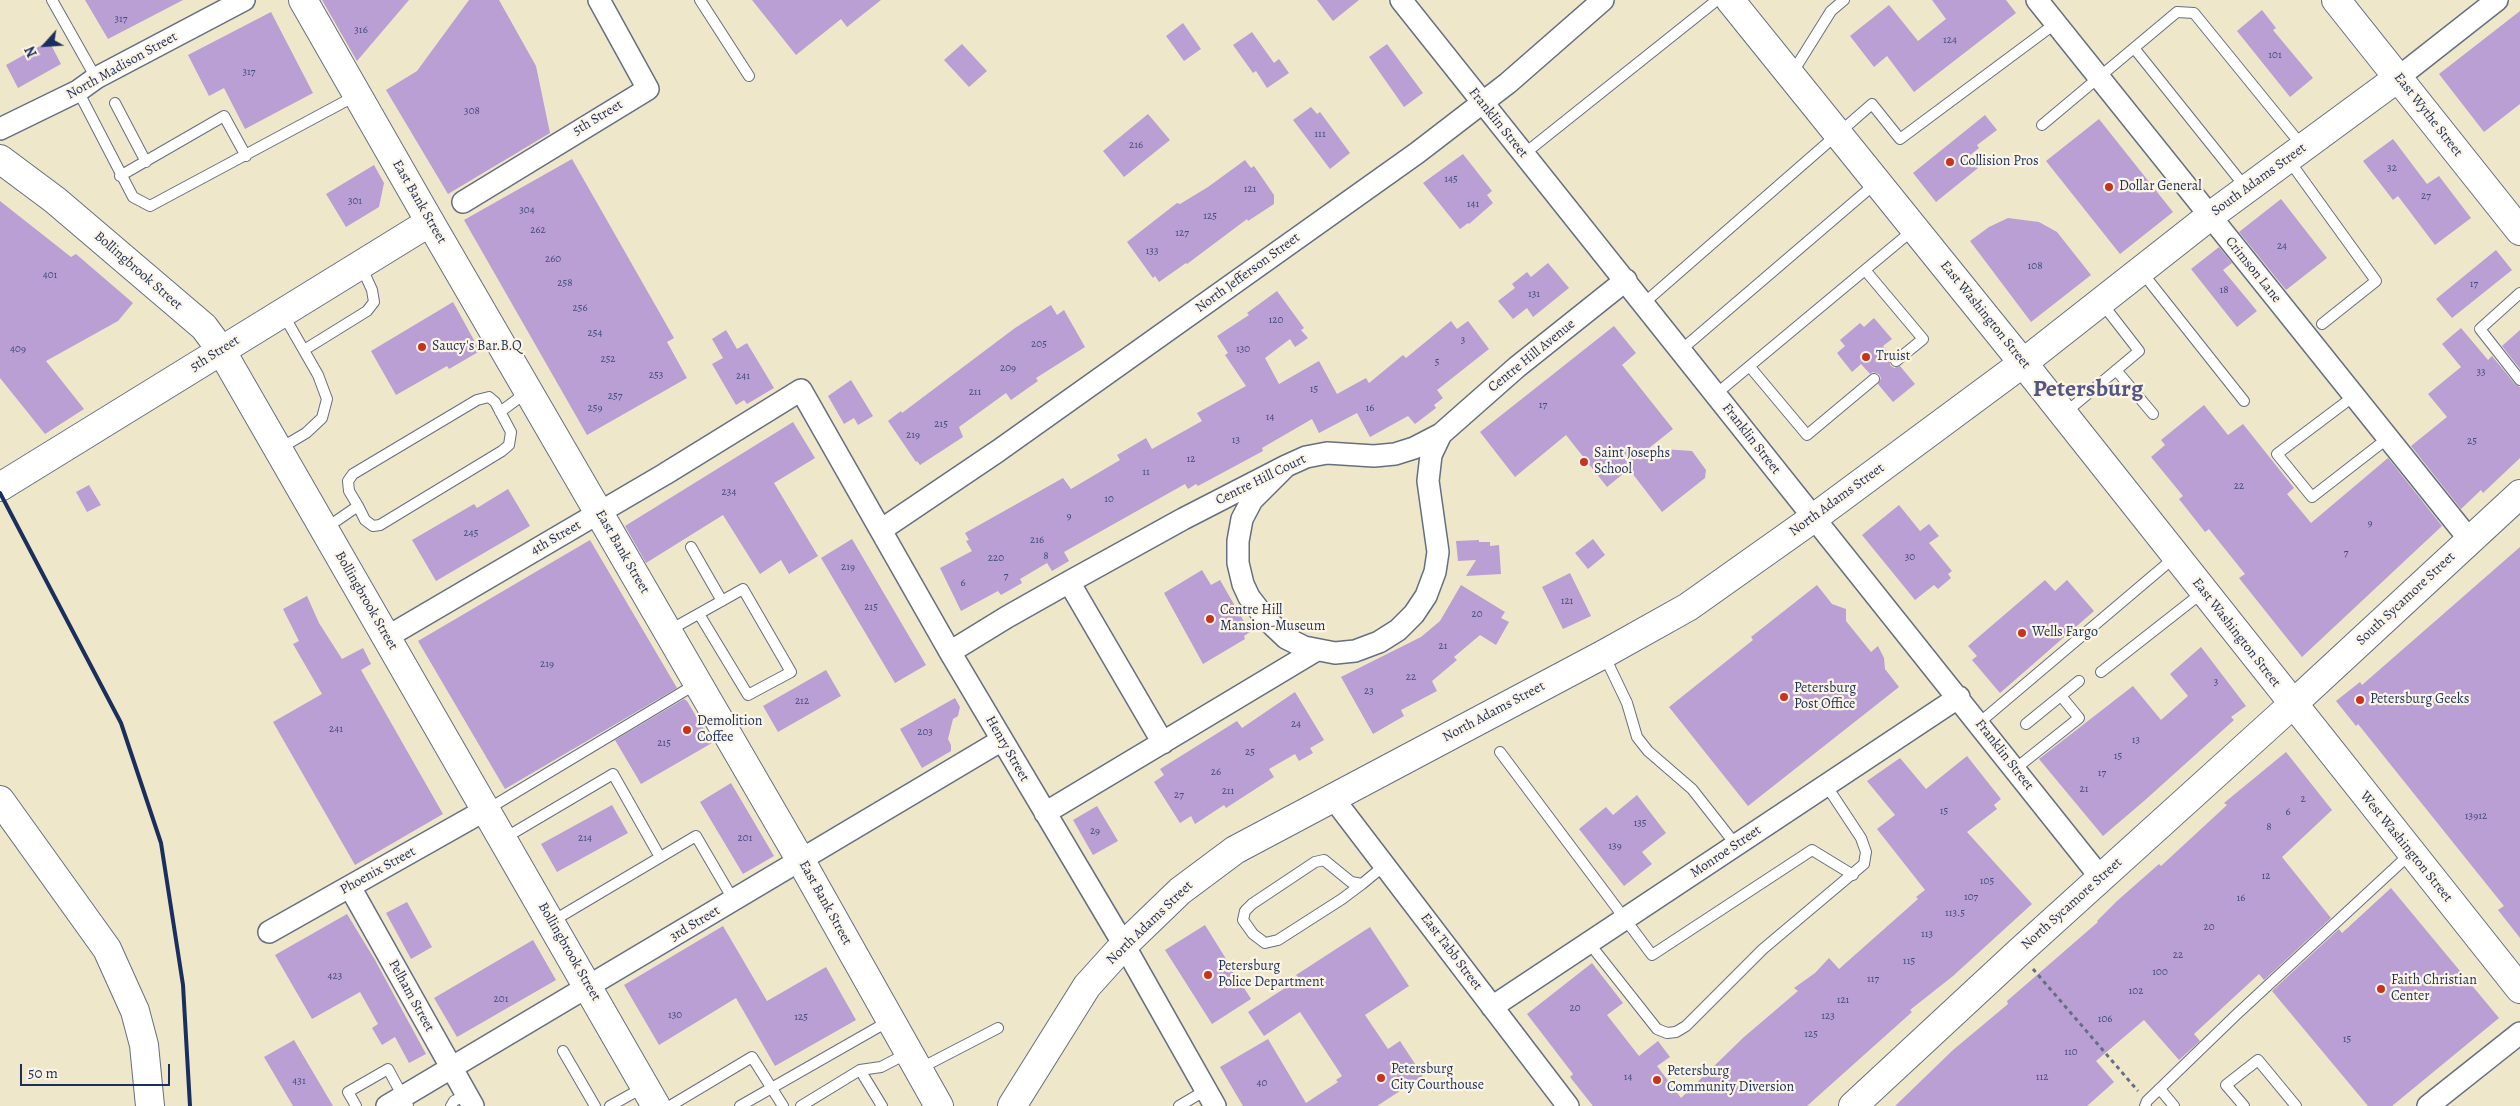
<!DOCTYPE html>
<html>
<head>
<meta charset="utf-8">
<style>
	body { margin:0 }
	#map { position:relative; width:2520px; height:1106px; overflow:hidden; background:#efe7c9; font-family:Alegreya,serif }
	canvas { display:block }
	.north { position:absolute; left:20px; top:20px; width:50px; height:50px; -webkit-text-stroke:4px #fcf5e5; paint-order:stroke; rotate:244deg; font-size:14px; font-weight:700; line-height:20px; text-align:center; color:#1b2f5e }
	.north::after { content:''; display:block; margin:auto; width:18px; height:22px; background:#1b2f5e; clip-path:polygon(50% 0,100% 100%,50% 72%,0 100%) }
	.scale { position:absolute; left:20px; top:1064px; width:150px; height:22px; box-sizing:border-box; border:2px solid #1b2f5e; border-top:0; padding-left:6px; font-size:15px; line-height:18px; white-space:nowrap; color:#1b2f5e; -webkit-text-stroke:4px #fcf5e5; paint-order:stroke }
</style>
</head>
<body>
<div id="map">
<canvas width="2520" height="1106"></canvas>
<div class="north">N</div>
<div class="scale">50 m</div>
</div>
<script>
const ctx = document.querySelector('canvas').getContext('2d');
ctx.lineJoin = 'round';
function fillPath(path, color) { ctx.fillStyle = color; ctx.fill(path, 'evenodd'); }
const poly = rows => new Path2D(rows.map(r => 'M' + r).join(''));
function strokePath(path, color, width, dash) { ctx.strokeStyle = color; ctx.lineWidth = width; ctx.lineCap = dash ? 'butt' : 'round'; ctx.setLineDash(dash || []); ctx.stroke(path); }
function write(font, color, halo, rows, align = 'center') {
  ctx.font = font + ' Alegreya,serif'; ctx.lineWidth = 4.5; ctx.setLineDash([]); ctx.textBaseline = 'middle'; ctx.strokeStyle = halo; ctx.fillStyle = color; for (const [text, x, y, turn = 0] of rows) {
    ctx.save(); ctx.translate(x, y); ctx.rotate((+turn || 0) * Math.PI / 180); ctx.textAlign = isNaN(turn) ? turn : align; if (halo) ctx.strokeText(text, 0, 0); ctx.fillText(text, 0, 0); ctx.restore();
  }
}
const building = poly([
	[85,0,183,0,108,39],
	[322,0,409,0,357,61],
	[469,0,499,0,536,66,550,133,448,194,386,90,417,71],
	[752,0,881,0,847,27,841,19,796,55],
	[1317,0,1359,0,1333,21],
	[1932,0,2006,0,2016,13,1914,92,1887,56,1874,67,1850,36,1889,5,1918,41,1946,19],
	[2262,10,2276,28,2273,30,2313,78,2290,97,2237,31],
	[2520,11,2520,104,2484,132,2439,74],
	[271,12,313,93,245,129,224,88,209,96,188,55],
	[1183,23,1201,49,1184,61,1166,36],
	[1252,32,1274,63,1279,59,1289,73,1267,88,1256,71,1253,73,1233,45],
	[49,41,61,64,18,88,6,65],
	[962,44,987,71,969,87,944,60],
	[1387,44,1423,93,1404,107,1369,57],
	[1311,107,1317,114,1320,112,1350,153,1330,169,1293,120],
	[1148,114,1170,140,1124,177,1103,151],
	[1985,115,1997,130,1977,145,1979,148,1969,156,1978,168,1936,202,1913,173],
	[2099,119,2173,212,2120,254,2046,161],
	[2393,139,2427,184,2439,176,2471,218,2435,245,2398,196,2393,200,2363,161],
	[1463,154,1492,191,1487,195,1493,203,1469,224,1468,223,1460,229,1423,183],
	[572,159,674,338,667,342,687,378,587,435,464,220],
	[1245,160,1251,168,1254,166,1274,195,1274,204,1248,221,1247,219,1187,264,1186,263,1159,282,1155,276,1153,278,1127,242,1177,203,1180,204,1208,187],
	[374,165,384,183,379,207,346,227,326,194],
	[2281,199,2327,258,2286,290,2239,232],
	[0,201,71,257,76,254,133,303,118,321,46,361,84,409,45,434,0,378],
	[2008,218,2039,222,2057,232,2091,275,2031,322,1970,241,1989,227],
	[2219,247,2232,263,2223,270,2257,311,2237,327,2191,269],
	[2496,250,2512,270,2452,318,2436,299],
	[1548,263,1569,288,1533,317,1527,308,1513,319,1498,301,1515,288,1512,284,1527,272,1531,277],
	[1277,291,1304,328,1301,330,1308,338,1295,347,1290,339,1265,358,1279,384,1319,361,1337,394,1366,378,1369,383,1403,355,1406,358,1451,321,1457,329,1468,321,1489,349,1437,390,1443,398,1434,405,1436,408,1415,424,1408,416,1370,437,1357,413,1319,433,1312,419,1262,448,1263,451,1198,486,1196,484,1188,489,1185,484,1064,552,1069,561,1052,571,1047,563,1020,579,1022,583,1001,595,998,591,961,611,940,568,972,551,966,541,969,540,965,533,1063,478,1071,489,1120,460,1117,455,1146,438,1152,449,1202,421,1197,413,1246,386,1225,355,1228,353,1217,336,1249,315,1247,313],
	[453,302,480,351,449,369,447,366,396,395,371,351],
	[1051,305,1057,315,1064,310,1085,347,1036,378,1038,381,1011,400,1006,393,959,427,963,437,920,465,917,461,916,462,888,421,901,411,902,413,1015,328],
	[1874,318,1892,339,1883,346,1891,356,1890,365,1894,368,1900,366,1915,384,1893,402,1878,384,1881,378,1879,374,1873,372,1870,374,1861,364,1852,372,1837,353,1845,346,1840,340,1860,323,1864,327],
	[1614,326,1636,353,1622,365,1673,429,1649,448,1692,451,1706,470,1705,478,1662,512,1629,469,1607,487,1566,435,1515,477,1480,432],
	[2461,328,2488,360,2492,356,2515,384,2520,387,2520,458,2483,493,2481,490,2461,509,2411,446,2447,417,2428,394,2461,367,2442,344],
	[726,330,737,349,747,343,774,388,747,404,744,400,736,405,712,364,723,358,712,339],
	[2520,330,2520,369,2502,346],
	[851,380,873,416,858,425,854,418,844,424,828,396],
	[2204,405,2228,435,2243,424,2294,488,2287,494,2311,523,2388,458,2442,526,2302,657,2239,578,2245,574,2209,529,2205,532,2179,499,2183,496,2151,457,2165,445,2161,440],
	[793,422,815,458,774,483,818,556,789,574,781,560,760,574,723,515,646,563,625,526],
	[89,485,101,505,87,512,76,492],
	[508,489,530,526,436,581,412,540,474,504,477,508],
	[1899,505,1920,531,1929,524,1939,536,1929,543,1952,571,1948,574,1951,578,1938,589,1934,585,1915,600,1862,535],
	[852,539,926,665,895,683,821,558],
	[1593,539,1605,555,1588,569,1575,553],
	[590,540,677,688,505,789,418,641],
	[1479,540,1479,542,1490,542,1490,546,1499,545,1501,574,1466,576,1476,560,1458,561,1456,541],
	[2520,547,2520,938,2498,910,2504,906,2358,724,2356,726,2336,701,2360,682,2362,685],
	[1202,570,1211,585,1220,580,1250,632,1244,636,1245,639,1203,664,1164,593],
	[1570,573,1591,616,1563,629,1542,587],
	[2045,580,2055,591,2067,580,2094,611,2000,693,1972,660,1977,656,1968,646],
	[1461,585,1505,612,1501,618,1509,622,1496,645,1480,635,1454,657,1457,660,1432,681,1437,691,1401,710,1404,716,1373,734,1341,677,1421,637,1440,621],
	[1817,585,1832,604,1846,609,1846,621,1871,652,1878,646,1884,658,1885,669,1899,687,1748,806,1669,707,1753,640,1751,637],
	[307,596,319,623,342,659,363,648,371,664,361,670,443,814,355,865,273,722,322,694,293,644,299,641,283,609],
	[2201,647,2246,706,2231,717,2234,720,2144,801,2103,836,2039,759,2133,686,2161,720,2188,696,2170,674],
	[826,670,841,696,778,732,763,706],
	[1295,692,1324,740,1310,748,1313,753,1299,761,1295,754,1269,769,1274,777,1226,808,1224,805,1195,824,1191,816,1180,823,1154,782,1164,775,1160,769,1237,721,1242,728],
	[955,698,960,707,958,716,953,719,948,739,951,745,951,751,922,768,900,729],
	[684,699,687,701,712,743,641,784,615,740],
	[2286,752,2332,810,2282,857,2331,918,2264,980,2259,974,2194,1034,2200,1041,2179,1060,2144,1020,2096,1061,2114,1082,2087,1106,1895,1106,1953,1050,2008,1004,2007,1001,2098,922,2097,921,2117,901,2159,864,2161,866,2227,805,2224,803],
	[1967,756,2001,799,1994,805,1997,809,1967,832,2032,904,1953,976,1910,1010,1912,1012,1807,1106,1593,1106,1570,1077,1573,1074,1527,1014,1592,963,1623,1003,1607,1015,1639,1056,1658,1041,1670,1057,1657,1066,1681,1098,1744,1037,1798,991,1794,988,1815,973,1829,958,1839,969,1918,899,1916,897,1925,890,1877,829,1895,815,1867,781,1900,758,1926,789],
	[731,783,774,856,743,874,700,802],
	[1637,795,1666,833,1642,852,1652,864,1624,886,1579,829,1606,807,1613,815],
	[612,805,628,833,557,872,541,844],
	[1097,806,1118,841,1093,855,1073,820],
	[2391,888,2499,1018,2392,1106,2368,1106,2272,991,2339,929,2342,933],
	[407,902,432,947,411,959,386,913],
	[347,914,375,960,426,1054,409,1063,395,1037,382,1045,372,1028,378,1024,360,992,312,1019,275,955],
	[1205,925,1251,999,1212,1024,1165,950],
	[723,926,767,1001,826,967,856,1020,775,1066,736,998,659,1045,624,985],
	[1370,927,1409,986,1365,1015,1388,1049,1400,1041,1423,1076,1377,1106,1243,1106,1220,1067,1268,1039,1306,1103,1338,1082,1336,1080,1342,1076,1300,1012,1264,1036,1248,1012,1299,979,1296,975],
	[533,940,556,980,457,1037,434,998],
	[294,1040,333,1106,293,1106,264,1057]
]);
const path = poly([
	[2033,969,2138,1091]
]);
const lane = poly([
	[52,0,96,78],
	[700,0,749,76],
	[2134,48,2246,188],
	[1791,75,1831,11,1844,0],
	[78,91,133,197,150,206,357,95],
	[115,103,146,162],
	[2042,125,2177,12,2194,13,2303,147],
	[1524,154,1717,0],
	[2288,159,2376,281,2322,324],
	[120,176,224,116,246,156],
	[1865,270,1923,339,1896,361],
	[2141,271,2244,401],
	[2520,293,2480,329,2520,380],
	[1644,303,1872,104,1900,139,2056,23],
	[304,350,367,311,374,302,372,290,361,266],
	[1681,350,1876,183],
	[1750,367,1807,435,1874,379],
	[2116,370,2153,414],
	[1716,394,1913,230],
	[2354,396,2277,454,2312,497,2388,438],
	[500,412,527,392],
	[2065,413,2139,351,2101,302],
	[279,449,306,433,322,418,327,399,318,375,283,314],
	[326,528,358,506,365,520,373,526,380,525,502,451,509,445,511,432,495,402,489,397,477,400,353,474,348,481,349,491,358,506],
	[691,547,722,601],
	[668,631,743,589,791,672,748,695,699,614],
	[1604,655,1627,703,1637,737,1648,751,1692,789,1736,845],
	[2101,672,2203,592],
	[1979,723,2175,557],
	[2026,724,2079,681],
	[1500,752,1652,955,1812,850,1853,875],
	[2015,769,2079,718,2061,696],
	[488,809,696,684],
	[503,839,613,774,660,857],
	[1362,884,1351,882,1324,860,1315,862,1252,904,1245,911,1243,920,1253,934,1265,943,1278,940,1342,899,1362,884,1385,865],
	[551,922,696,836,734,901],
	[1589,943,1657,1029,1667,1033,1676,1032,1686,1026,1763,949,1864,864,1866,852,1861,838,1826,785],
	[563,1051,595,1106],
	[919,1069,998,1028],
	[860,1070,882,1106],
	[2160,1089,2174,1106],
	[356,1106,348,1092,388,1069,408,1106],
	[451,1106,454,1101,466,1095],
	[610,1106,644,1087],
	[670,1106,752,1057,783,1106],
	[740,1106,889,1021],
	[801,1106,860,1070,881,1067,908,1053],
	[1179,1106,1206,1090],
	[2145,1106,2147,1101,2237,1014,2410,854],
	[2244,1106,2226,1085,2258,1060,2296,1106]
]);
const street = poly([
	[1401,0,2101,878],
	[2037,0,2469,539],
	[2399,77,2497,0],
	[0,129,78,91,96,78,244,0],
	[463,202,648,89,599,0],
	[1286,466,1252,500,1242,519,1238,541,1238,563,1243,584,1249,597,1266,619,1286,638,1304,647,1335,653,1355,651,1379,642,1398,630,1414,614,1426,596,1435,572,1438,552,1428,481,1431,455,1441,434,1517,367,1626,280],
	[881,530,998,451,1417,153,1508,83,1603,0],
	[1069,582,1163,743],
	[387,637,665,474,801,390,950,652,1124,945,1215,1106],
	[950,652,1007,617,1069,582,1183,519,1286,466,1306,457,1327,453,1374,456,1395,454,1414,448,1441,434],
	[1333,798,1568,1106],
	[1045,813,1315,651],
	[350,887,473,1106],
	[269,932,487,809],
	[1492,1007,1959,697],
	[387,1106,1002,740],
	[2428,1106,2520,1033]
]);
const secondary = poly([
	[0,487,430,222],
	[0,800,107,949,135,1011,144,1045,150,1106],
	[1853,1106,2019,952,2293,704]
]);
const primary = poly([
	[303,0,430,222,801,861,939,1106],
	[1730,0,2023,363,2520,989],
	[2336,0,2520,231],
	[0,159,55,200,204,327,221,350,656,1106],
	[2293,704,2520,494],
	[1012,1106,1087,986,1124,945,1180,891,1235,850,1604,654,1688,607,1815,517,2023,363,2210,216,2399,77]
]);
const rail = poly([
	[0,493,121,723,161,843,183,985,190,1106]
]);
const markers = [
	[1950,162,5,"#c8321e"],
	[2109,187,5,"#c8321e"],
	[422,347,5,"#c8321e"],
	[1866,357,5,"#c8321e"],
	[1584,462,5,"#c8321e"],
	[1210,619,5,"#c8321e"],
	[2022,633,5,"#c8321e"],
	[1784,697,5,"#c8321e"],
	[2360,700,5,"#c8321e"],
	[687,730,5,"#c8321e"],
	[1208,975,5,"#c8321e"],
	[2381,989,5,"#c8321e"],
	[1381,1078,5,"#c8321e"],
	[1657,1080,5,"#c8321e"]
];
const numberNames = [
	["317",121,19],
	["316",361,30],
	["124",1950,40],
	["101",2275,55],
	["317",249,72],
	["308",472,111],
	["111",1320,134],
	["216",1136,145],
	["32",2392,168],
	["145",1451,179],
	["121",1250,189],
	["27",2426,196],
	["301",355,201],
	["141",1473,204],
	["304",527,210],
	["125",1210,216],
	["262",538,230],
	["127",1182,233],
	["24",2282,246],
	["133",1152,251],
	["260",553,259],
	["108",2035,266],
	["401",50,275],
	["258",565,283],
	["17",2474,284],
	["18",2224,290],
	["131",1534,294],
	["256",580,308],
	["120",1276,320],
	["254",595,333],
	["3",1463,340],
	["205",1039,344],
	["409",18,349],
	["130",1243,349],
	["252",608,359],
	["5",1437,362],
	["209",1008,368],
	["33",2481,372],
	["253",656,375],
	["241",743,376],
	["15",1314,389],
	["211",975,392],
	["257",615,396],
	["17",1543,405],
	["259",595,408],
	["16",1370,408],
	["14",1270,417],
	["215",941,424],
	["219",913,435],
	["13",1236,440],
	["25",2472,441],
	["12",1191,459],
	["11",1146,472],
	["22",2239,486],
	["234",729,492],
	["10",1109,499],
	["9",1069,516],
	["9",2370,523],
	["245",471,533],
	["216",1037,540],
	["7",2346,553],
	["8",1046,556],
	["30",1910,557],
	["220",996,558],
	["219",848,567],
	["7",1006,576],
	["6",963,583],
	["121",1567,601],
	["215",871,607],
	["20",1477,614],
	["21",1443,646],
	["219",547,664],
	["22",1411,677],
	["3",2216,682],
	["23",1369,691],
	["212",802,701],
	["24",1296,724],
	["241",336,729],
	["203",925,732],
	["13",2136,740],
	["215",664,743],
	["25",1250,752],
	["15",2118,756],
	["26",1216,772],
	["17",2102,773],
	["21",2084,789],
	["211",1228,791],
	["27",1179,795],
	["2",2303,799],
	["15",1944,811],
	["6",2288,812],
	["13912",2476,816],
	["135",1640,823],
	["8",2269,827],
	["29",1095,831],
	["214",585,838],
	["201",745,838],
	["139",1615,846],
	["12",2266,876],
	["105",1987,881],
	["107",1971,897],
	["16",2241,898],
	["113.5",1955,913],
	["20",2209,927],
	["113",1927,934],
	["22",2178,955],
	["115",1909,961],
	["100",2160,972],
	["423",335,976],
	["117",1873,979],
	["102",2136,991],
	["201",501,999],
	["121",1843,1000],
	["20",1575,1008],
	["130",675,1015],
	["123",1828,1016],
	["125",801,1017],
	["106",2105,1019],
	["125",1811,1034],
	["15",2347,1039],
	["110",2071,1052],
	["14",1628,1077],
	["112",2042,1077],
	["431",299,1081],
	["40",1262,1083]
];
const streetNames = [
	["North Madison Street",122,66,-29],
	["East Wythe Street",2428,115,52],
	["5th Street",598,118,-31],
	["Franklin Street",1498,123,51],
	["South Adams Street",2259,180,-36],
	["East Bank Street",419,202,60],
	["Crimson Lane",2253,270,51],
	["Bollingbrook Street",138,271,41],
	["North Jefferson Street",1248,273,-36],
	["East Washington Street",1985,315,51],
	["5th Street",215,354,-32],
	["Centre Hill Avenue",1532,356,-39],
	["Franklin Street",1751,439,52],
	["Centre Hill Court",1261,480,-26],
	["North Adams Street",1837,500,-36],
	["4th Street",556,538,-30],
	["East Bank Street",622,552,60],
	["South Sycamore Street",2406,599,-43],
	["Bollingbrook Street",366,601,60],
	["East Washington Street",2236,633,52],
	["North Adams Street",1494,712,-28],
	["Henry Street",1007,749,60],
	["Franklin Street",2004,755,52],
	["West Washington Street",2406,847,51],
	["Monroe Street",1726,852,-34],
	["Phoenix Street",378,871,-29],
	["East Bank Street",825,903,61],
	["North Sycamore Street",2072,904,-42],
	["North Adams Street",1150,923,-44],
	["3rd Street",695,924,-31],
	["Bollingbrook Street",569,952,60],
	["East Tabb Street",1451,952,53],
	["Pelham Street",411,996,61]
];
const poiNames = [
	["Collision Pros",1960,162],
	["Dollar General",2119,187],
	["Saucy's Bar.B.Q",432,347],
	["Truist",1876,357],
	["Saint Josephs",1594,454],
	["School",1594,470],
	["Centre Hill",1220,611],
	["Mansion-Museum",1220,627],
	["Wells Fargo",2032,633],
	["Petersburg",1794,689],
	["Post Office",1794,705],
	["Petersburg Geeks",2370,700],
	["Demolition",697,722],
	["Coffee",697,738],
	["Petersburg",1218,967],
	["Police Department",1218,983],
	["Faith Christian",2391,981],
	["Center",2391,997],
	["Petersburg",1391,1070],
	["City Courthouse",1391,1086],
	["Petersburg",1667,1072],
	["Community Diversion",1667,1088]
];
const townNames = [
	["Petersburg",2088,390]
];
fillPath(building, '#b99fd4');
strokePath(lane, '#656f83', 12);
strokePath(street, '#656f83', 24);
strokePath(secondary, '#656f83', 30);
strokePath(primary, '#656f83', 30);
strokePath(path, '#656f83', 3, [4, 4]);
strokePath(lane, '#fff', 10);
strokePath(street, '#fff', 21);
strokePath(secondary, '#fff', 28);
strokePath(primary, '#fff', 28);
strokePath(rail, '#1b2f5e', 4);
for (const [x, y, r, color] of markers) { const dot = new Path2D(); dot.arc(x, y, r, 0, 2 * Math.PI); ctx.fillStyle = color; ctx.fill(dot); strokePath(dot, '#fcf5e5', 2); }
write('11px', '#424b7c', null, numberNames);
write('14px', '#1b2f5e', '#fcf5e5', streetNames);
write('14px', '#1b2f5e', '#fcf5e5', poiNames, 'left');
write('bold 24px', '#525687', '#fcf5e5', townNames);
</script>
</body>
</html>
